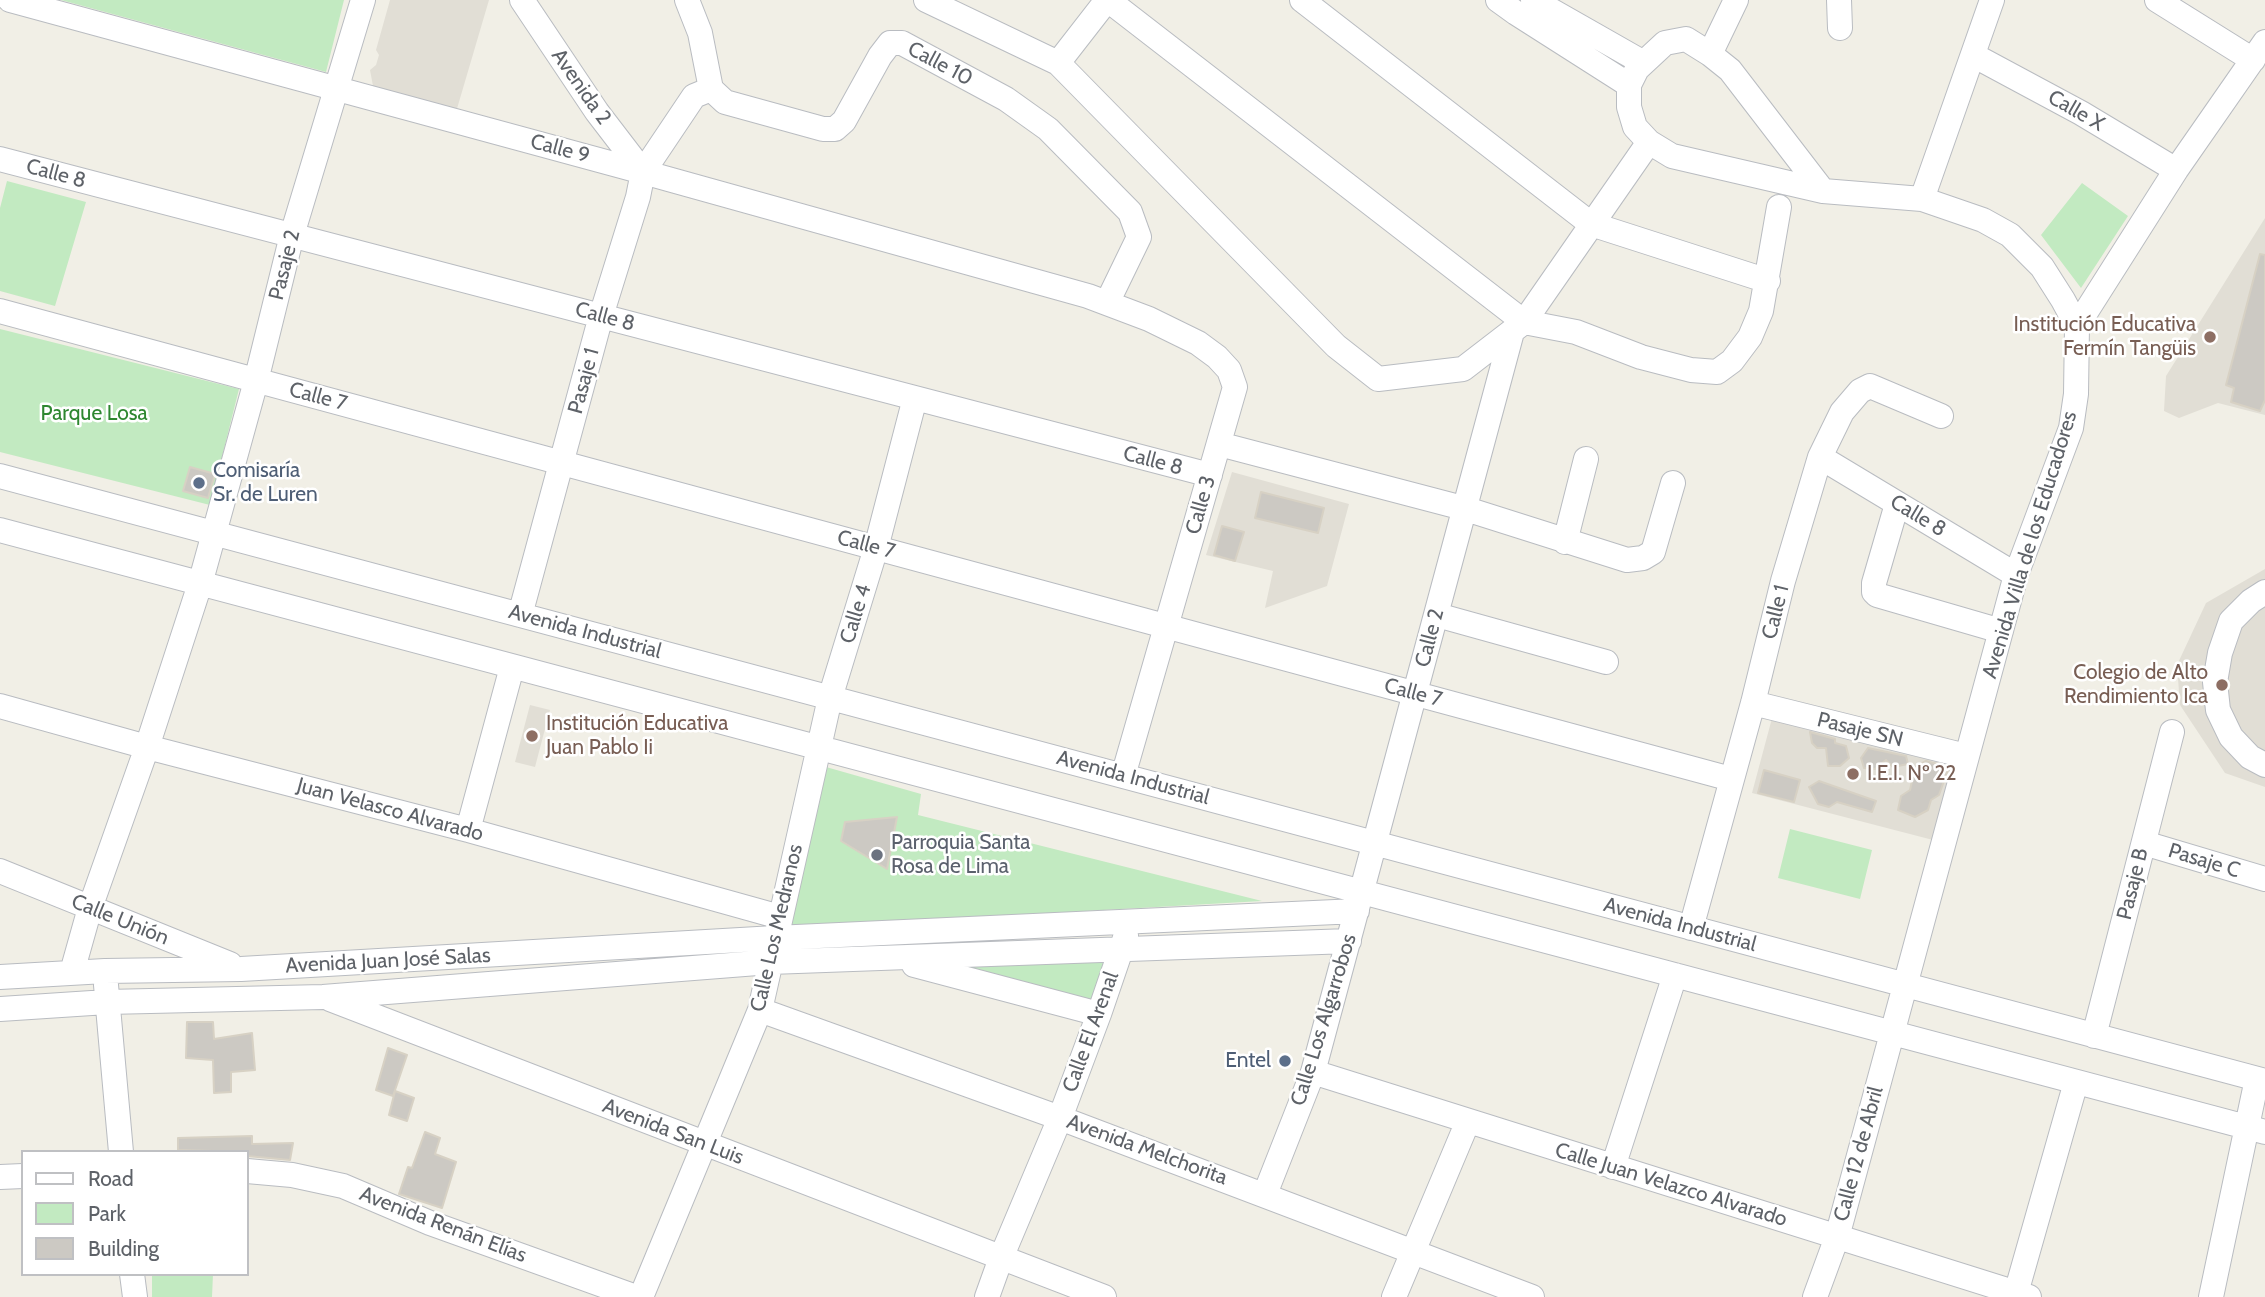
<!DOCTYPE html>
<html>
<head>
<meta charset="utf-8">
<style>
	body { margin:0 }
	#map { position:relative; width:2265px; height:1297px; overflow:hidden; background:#f1efe6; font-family:Cabin,sans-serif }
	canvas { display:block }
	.legend { position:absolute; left:21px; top:1150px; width:228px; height:126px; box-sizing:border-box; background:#fff; border:2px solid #bfc0c3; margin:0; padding:9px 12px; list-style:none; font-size:21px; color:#5e6268 }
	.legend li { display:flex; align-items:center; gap:14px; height:35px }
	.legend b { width:35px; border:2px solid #bfc0c3 }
</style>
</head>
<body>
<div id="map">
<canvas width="2265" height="1297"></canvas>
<ul class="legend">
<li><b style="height:9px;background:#fff"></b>Road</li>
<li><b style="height:19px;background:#c2eac1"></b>Park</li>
<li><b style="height:19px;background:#ccc9c3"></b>Building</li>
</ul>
</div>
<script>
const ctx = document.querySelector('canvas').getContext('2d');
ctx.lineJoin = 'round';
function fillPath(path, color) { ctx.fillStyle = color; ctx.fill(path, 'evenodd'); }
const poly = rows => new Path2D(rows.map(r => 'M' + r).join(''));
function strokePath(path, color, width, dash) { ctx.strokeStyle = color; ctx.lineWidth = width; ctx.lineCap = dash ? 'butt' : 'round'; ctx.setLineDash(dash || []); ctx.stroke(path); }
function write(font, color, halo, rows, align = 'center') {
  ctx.font = font + ' Cabin,sans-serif'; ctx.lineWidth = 5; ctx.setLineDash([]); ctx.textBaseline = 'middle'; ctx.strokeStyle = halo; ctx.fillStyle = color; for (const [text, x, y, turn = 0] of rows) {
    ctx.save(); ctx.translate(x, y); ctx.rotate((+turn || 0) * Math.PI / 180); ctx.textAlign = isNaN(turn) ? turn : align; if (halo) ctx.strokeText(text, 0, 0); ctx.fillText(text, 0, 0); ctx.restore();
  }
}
const education = poly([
	[390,0,489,0,456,112,373,86,370,70,376,65,379,55,376,50],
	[2265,218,2265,415,2218,403,2179,418,2164,411,2166,376],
	[1232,472,1349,504,1327,586,1265,608,1273,571,1206,555],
	[2265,569,2265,787,2225,773,2180,705,2177,665,2206,603],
	[530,705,550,710,535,767,515,762],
	[1775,707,1954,755,1933,840,1752,793]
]);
const green = poly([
	[61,0,344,0,326,72],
	[7,181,86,202,55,306,0,291,0,208],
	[2082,183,2128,216,2081,288,2041,235],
	[0,329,239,389,210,505,0,452],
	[826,767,921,794,918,815,1262,901,893,922,791,925],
	[897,817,887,869,841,841,845,823],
	[1790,829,1872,850,1860,899,1778,878],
	[1113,955,1099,1004,921,961],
	[152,1274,213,1274,212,1297,152,1297]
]);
const building = poly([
	[2260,254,2265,255,2265,400,2260,411,2231,402,2234,388,2226,385,2260,254],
	[190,467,215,474,208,498,183,491,190,467],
	[1261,492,1324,508,1318,533,1255,518,1261,492],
	[1222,526,1244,532,1235,561,1214,555,1222,526],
	[1810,732,1835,739,1835,743,1846,746,1849,758,1840,766,1828,766,1826,748,1817,748,1812,743,1810,732],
	[1868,748,1906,756,1908,764,1893,767,1886,760,1875,769,1864,768,1861,758,1868,748],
	[1926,761,1949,767,1939,795,1931,800,1928,810,1915,817,1898,810,1901,796,1910,790,1915,767,1926,761],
	[1764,770,1800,780,1794,802,1758,793,1764,770],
	[1819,781,1876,801,1872,812,1837,802,1829,807,1818,804,1809,787,1819,781],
	[897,817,887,869,841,841,845,822,897,817],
	[187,1022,213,1022,214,1039,252,1033,255,1070,231,1072,231,1092,214,1093,213,1060,186,1058,187,1022],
	[388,1048,407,1055,393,1096,376,1090,388,1048],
	[395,1091,414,1098,407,1121,389,1115,395,1091],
	[425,1132,440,1138,435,1154,456,1162,442,1208,399,1194,408,1167,412,1168,425,1132],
	[252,1136,252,1144,293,1143,290,1160,247,1156,247,1152,178,1150,178,1138,252,1136]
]);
const minor = poly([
	[10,0,643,172,1088,296,1149,319,1198,343,1217,357,1229,370,1235,387,1123,776],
	[522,0,597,112,643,172],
	[687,0,700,33,711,89,725,102,823,129,835,129,844,121,880,56,890,43,902,43,1006,99,1048,129,1130,212,1139,237,1107,303],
	[926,0,1058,63,1336,346,1378,379,1463,369,1524,322,1649,142],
	[1108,0,1524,322,1576,332,1641,357,1691,370,1717,372,1732,361,1750,337,1761,311,1779,207],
	[1302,0,1591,224,1768,281],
	[1498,0,1516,13,1629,85],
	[1533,0,1642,62],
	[1839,0,1840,28],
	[2157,0,2253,60],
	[1710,54,1736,0],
	[1973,55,2081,113,2176,170],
	[1058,63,1107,0],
	[0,159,1210,475],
	[1823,191,1730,70,1710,54,1686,39,1665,43,1637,69,1629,85,1629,107,1635,127,1649,142,1672,156,1823,191,1922,199,1983,220,2010,235,2042,267,2063,300,2077,326],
	[1922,199,1992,0],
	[0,311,1731,779],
	[1219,444,1463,508,1627,560,1643,558,1653,552,1673,483],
	[1820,457,2016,575],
	[0,476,2265,1081],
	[1897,504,1874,583,1874,592,1877,595,2001,631],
	[0,530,2265,1132],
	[1565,542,1586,459],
	[2265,592,2251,601,2231,621,2220,653,2215,682,2218,710,2231,737,2250,757,2265,765],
	[520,615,601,316,638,197,643,172,694,96,711,89],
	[1437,615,1606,662],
	[1753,703,1966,756],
	[0,706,147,747,468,830,780,917],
	[468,830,512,667],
	[2144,843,2265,879],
	[0,871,230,964],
	[1691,928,1753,703,1783,581,1820,457,1842,412,1860,391,1870,386,1941,416],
	[914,965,1099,1014],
	[72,972,90,908,147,747,200,584,256,381,292,235,363,0],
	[0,977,105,971,241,969,775,938,1357,911],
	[106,985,121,1152],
	[330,999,1104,1297],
	[0,1009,107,1002,323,997,770,962,1349,941],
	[760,1010,1060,1118,1532,1297],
	[2094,1036,2172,732],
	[1313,1072,2029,1297],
	[1613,1167,1675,975],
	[247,1171,292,1175,343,1186,430,1223,636,1297],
	[0,1177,23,1176],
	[1265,1194,1313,1072,1512,332],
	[132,1274,135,1297],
	[2016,1293,2076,1082],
	[641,1297,760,1010,830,698,876,548,915,398],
	[987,1297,1001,1258,1060,1118,1099,1014,1126,935],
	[1394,1297,1468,1121],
	[1815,1297,1837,1237,2016,575,2071,428,2076,394,2077,326,2176,170,2265,42],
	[2211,1297,2257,1079]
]);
const markers = [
	[2210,337,7,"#8d6e63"],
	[199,483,7,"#5c6f8a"],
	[2222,685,7,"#8d6e63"],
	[532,736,7,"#8d6e63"],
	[1853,774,7,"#8d6e63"],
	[877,855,7,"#6b7280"],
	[1285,1061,7,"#5c6f8a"]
];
const streetNames = [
	["Calle 10",940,64,28],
	["Avenida 2",581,87,55],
	["Calle X",2076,111,30],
	["Calle 9",560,149,15],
	["Calle 8",56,174,15],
	["Pasaje 2",285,265,-76],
	["Calle 8",605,317,15],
	["Pasaje 1",584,381,-75],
	["Calle 7",318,397,15],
	["Calle 8",1153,461,15],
	["Calle 3",1201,505,-74],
	["Calle 8",1918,516,31],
	["Calle 7",866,545,15],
	["Avenida Villa de los Educadores",2030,545,-73],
	["Calle 1",1776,612,-76],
	["Calle 4",856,614,-73],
	["Avenida Industrial",585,632,15],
	["Calle 2",1430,638,-75],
	["Calle 7",1413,693,15],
	["Pasaje SN",1860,730,14],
	["Avenida Industrial",1133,778,15],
	["Juan Velasco Alvarado",390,810,15],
	["Pasaje C",2204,861,17],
	["Pasaje B",2133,884,-76],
	["Calle Unión",120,920,22],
	["Avenida Industrial",1680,925,15],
	["Calle Los Medranos",777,928,-77],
	["Avenida Juan José Salas",388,961,-3],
	["Calle Los Algarrobos",1324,1020,-73],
	["Calle El Arenal",1091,1032,-70],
	["Avenida San Luis",673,1132,21],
	["Avenida Melchorita",1147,1150,20],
	["Calle 12 de Abril",1859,1154,-75],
	["Calle Juan Velazco Alvarado",1671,1185,17],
	["Avenida Renán Elías",443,1225,21]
];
const educationNames = [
	["Institución Educativa",2196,325],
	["Fermín Tangüis",2196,349],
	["Colegio de Alto",2208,673],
	["Rendimiento Ica",2208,697],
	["Institución Educativa",546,724,"left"],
	["Juan Pablo Ii",546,748,"left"],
	["I.E.I. Nº 22",1867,774,"left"]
];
const parkNames = [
	["Parque Losa",94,414]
];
const serviceNames = [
	["Comisaría",213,471],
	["Sr. de Luren",213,495],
	["Entel",1271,1061,"right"]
];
const worshipNames = [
	["Parroquia Santa",891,843],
	["Rosa de Lima",891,867]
];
fillPath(education, '#e1ded5');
fillPath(green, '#c2eac1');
fillPath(building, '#ccc9c3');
strokePath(building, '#d7d1c4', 2);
strokePath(minor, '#b9bcc1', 26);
strokePath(minor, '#fff', 24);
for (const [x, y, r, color] of markers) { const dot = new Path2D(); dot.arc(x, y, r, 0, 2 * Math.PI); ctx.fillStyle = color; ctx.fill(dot); strokePath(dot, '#fff', 2.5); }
write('21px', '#5e6268', '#fff', streetNames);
write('21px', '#785e54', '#fff', educationNames, 'right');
write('21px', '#2e8730', '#fff', parkNames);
write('21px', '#4e5e75', '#fff', serviceNames, 'left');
write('21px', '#5b616d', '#fff', worshipNames, 'left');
</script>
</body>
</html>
